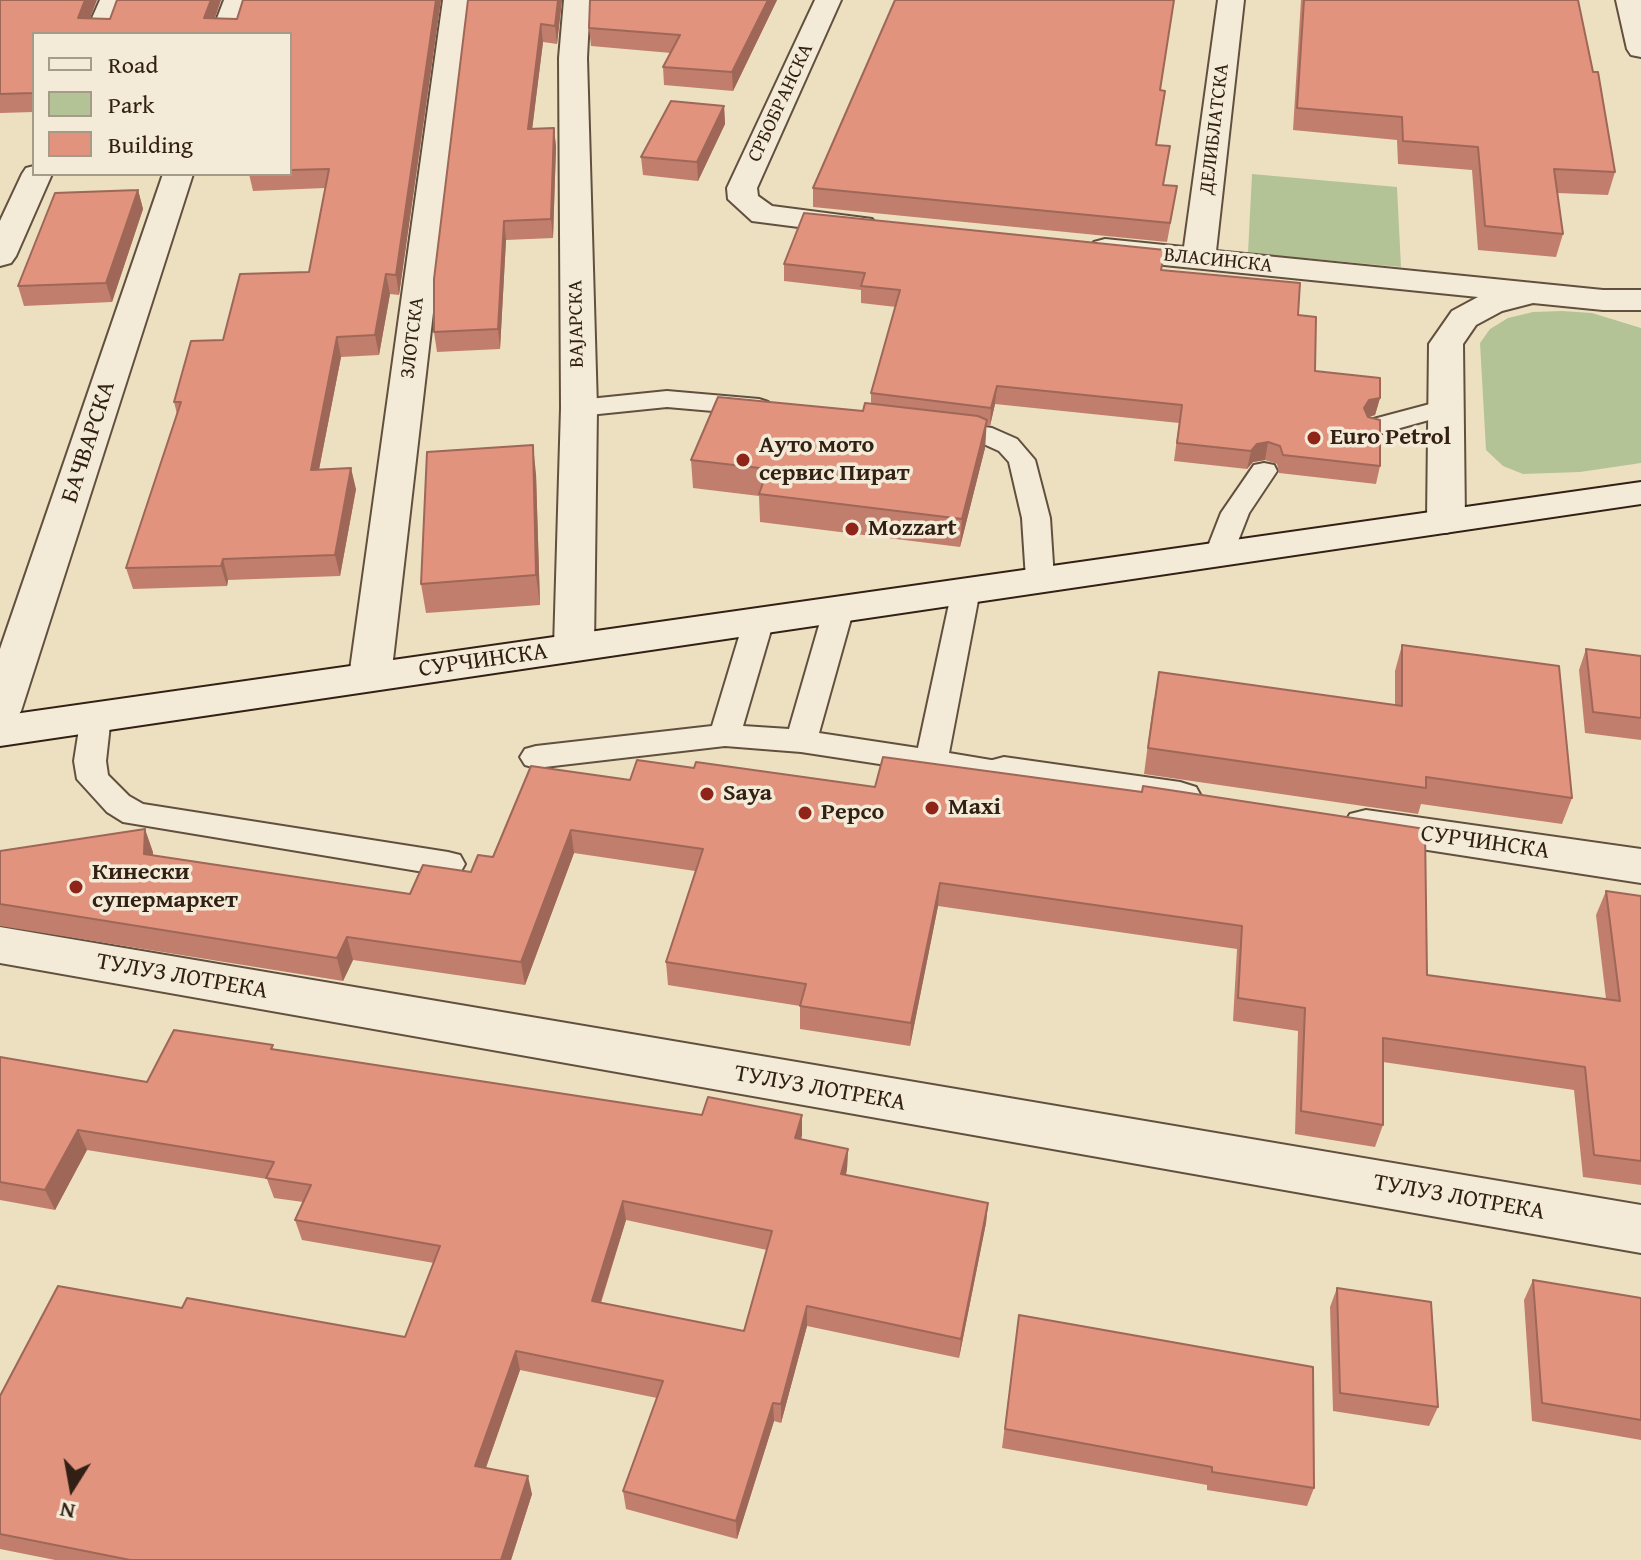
<!DOCTYPE html>
<html>
<head>
<meta charset="utf-8">
<style>
	body { margin:0 }
	#map { position:relative; width:1641px; height:1560px; overflow:hidden; background:#ede0c1; font-family:"Gentium Book Plus",serif }
	canvas { display:block }
	.legend { position:absolute; left:32px; top:32px; width:260px; height:144px; box-sizing:border-box; background:#f3ebd7; border:2px solid #a69a89; margin:0; padding:10px 14px; list-style:none; font-size:24px; color:#332014 }
	.legend li { display:flex; align-items:center; gap:16px; height:40px }
	.legend b { width:40px; border:2px solid #a69a89 }
	.north { position:absolute; left:32px; top:1448px; width:80px; height:80px; -webkit-text-stroke:6px #f3ebd7; paint-order:stroke; rotate:191deg; font-size:22px; font-weight:700; line-height:32px; text-align:center; color:#332014 }
	.north::after { content:''; display:block; margin:auto; width:28px; height:36px; background:#332014; clip-path:polygon(50% 0,100% 100%,50% 72%,0 100%) }
</style>
</head>
<body>
<div id="map">
<canvas width="1641" height="1560"></canvas>
<ul class="legend">
<li><b style="height:10px;background:#f3ebd7"></b>Road</li>
<li><b style="height:22px;background:#b4c396"></b>Park</li>
<li><b style="height:22px;background:#e1937e"></b>Building</li>
</ul>
<div class="north">N</div>
</div>
<script>
const ctx = document.querySelector('canvas').getContext('2d');
ctx.lineJoin = 'round';
function fillPath(path, color) { ctx.fillStyle = color; ctx.fill(path, 'evenodd'); }
const poly = rows => new Path2D(rows.map(r => 'M' + r).join(''));
function strokePath(path, color, width, dash) { ctx.strokeStyle = color; ctx.lineWidth = width; ctx.lineCap = dash ? 'butt' : 'round'; ctx.setLineDash(dash || []); ctx.stroke(path); }
function write(font, color, halo, rows, align = 'center') {
  ctx.font = font + ' "Gentium Book Plus",serif'; ctx.lineWidth = 7; ctx.setLineDash([]); ctx.textBaseline = 'middle'; ctx.strokeStyle = halo; ctx.fillStyle = color; for (const [text, x, y, turn = 0] of rows) {
    ctx.save(); ctx.translate(x, y); ctx.rotate((+turn || 0) * Math.PI / 180); ctx.textAlign = isNaN(turn) ? turn : align; if (halo) ctx.strokeText(text, 0, 0); ctx.fillText(text, 0, 0); ctx.restore();
  }
}
const green = poly([
	[1252,174,1397,187,1401,267,1248,253],
	[1562,311,1592,313,1641,328,1641,463,1580,472,1523,474,1503,466,1486,450,1480,343,1490,329,1508,318,1533,312]
]);
const service = poly([
	[667,391,759,399,768,402,772,407,768,412,759,415,667,407,579,416,570,413,566,408,570,403,579,400,667,391],
	[1445,400,1454,403,1458,408,1454,413,1375,435,1366,433,1362,427,1366,421,1445,400],
	[944,421,992,428,1017,439,1035,460,1050,518,1054,579,1050,585,1040,588,1030,585,1026,579,1022,518,1009,462,999,451,977,441,935,435,931,429,935,423,944,421],
	[1264,463,1274,465,1277,471,1249,513,1233,554,1229,560,1219,563,1209,560,1205,554,1221,513,1254,465,1264,463],
	[966,581,976,583,980,590,949,753,1015,764,1020,772,1015,780,1004,783,801,752,725,746,536,768,525,765,520,757,525,749,536,746,712,726,744,620,749,613,759,610,769,613,774,620,743,726,789,729,824,608,829,601,839,599,849,601,854,608,819,733,918,748,952,590,956,583,966,581],
	[96,705,107,709,111,716,106,761,108,775,129,796,143,804,448,852,460,855,465,864,460,873,448,876,123,822,107,812,77,779,74,761,81,716,85,709,96,705]
]);
const minor = poly([
	[100,0,126,0,113,34,85,34,100,0],
	[224,0,250,0,239,34,211,34,224,0],
	[443,0,469,0,391,677,385,687,370,691,355,687,349,677,443,0],
	[564,0,590,0,587,58,597,408,594,647,588,657,574,661,560,657,554,647,561,408,559,58,564,0],
	[815,0,841,0,757,188,758,196,772,206,872,219,877,226,872,233,861,235,752,221,728,199,727,188,815,0],
	[1218,0,1244,0,1216,251,1603,290,1641,290,1641,310,1603,310,1533,303,1502,311,1476,325,1463,344,1465,521,1459,529,1446,533,1433,529,1427,521,1429,344,1452,311,1478,297,1105,259,1094,256,1089,249,1094,242,1105,239,1184,247,1218,0],
	[1616,0,1641,0,1641,57,1631,55,1627,49,1616,0],
	[34,166,34,174,52,174,16,256,11,263,0,266,0,221,22,174,26,168,34,166],
	[163,174,193,174,21,711,15,721,0,725,0,649,163,174],
	[1004,757,1180,782,1196,787,1202,798,1196,809,1180,814,989,783,982,772,989,761,1004,757],
	[1366,810,1641,849,1641,883,1350,838,1343,826,1350,814,1366,810],
	[0,927,1641,1205,1641,1253,0,963,0,927]
]);
const secondary = poly([
	[1641,482,1641,504,0,746,0,716,1641,482]
]);
const wall = poly([
	[0,0,90,18,110,19,221,0,215,18,237,19,441,0,399,295,390,294,379,355,341,357,319,469,356,489,340,576,228,580,227,586,133,589,126,568,177,414,174,402,223,340,309,272,325,188,253,191,249,174,290,174,290,34,34,34,34,112,0,113],
	[468,0,562,0,557,44,543,42,532,128,554,128,556,147,553,238,506,240,500,349,437,352,434,332],
	[590,0,777,0,733,91,664,85,663,67,671,53,591,46,589,28],
	[1301,0,1578,0,1615,172,1608,195,1557,193,1563,234,1556,257,1478,250,1472,170,1398,164,1397,140,1293,130],
	[1160,90,1165,91,1156,145,1164,185,1174,205,1167,242,813,207,813,188],
	[724,106,725,124,698,181,643,175,641,157],
	[138,190,143,209,112,302,24,306,18,286],
	[784,264,1162,270,1298,315,1315,371,1380,398,1375,415,1369,417,1380,466,1376,484,1279,473,1277,464,1265,460,1253,462,1247,469,1174,461,1179,423,995,404,990,426,986,425,985,448,960,547,760,522,759,496,693,488,691,460,863,411,871,404,871,393,896,307,861,303,861,290,784,281],
	[536,474,540,605,426,613,421,584],
	[1402,645,1572,798,1562,824,1421,804,1418,814,1144,774,1154,698,1395,705,1395,671],
	[1586,649,1641,656,1641,740,1585,733,1579,670],
	[637,760,1427,975,1606,999,1596,915,1606,891,1641,896,1641,1185,1583,1177,1574,1090,1383,1062,1383,1125,1375,1147,1295,1134,1298,1031,1233,1021,1237,949,938,906,910,1046,800,1029,800,1006,668,985,666,962,695,871,574,853,525,985,353,960,343,981,0,926,0,851,153,852,153,856,410,894,471,872,493,857,630,780],
	[274,1050,702,1115,802,1115,802,1135,801,1140,848,1149,847,1169,846,1175,988,1203,986,1223,959,1358,807,1326,781,1423,774,1421,737,1539,626,1509,623,1491,657,1398,520,1370,486,1468,532,1494,511,1560,55,1560,0,1549,0,1396,182,1308,405,1337,434,1263,302,1240,295,1220,303,1202,274,1198,267,1179,87,1150,55,1210,0,1200,0,1057,147,1082],
	[626,1220,767,1250,744,1331,601,1303],
	[1533,1280,1641,1298,1641,1440,1532,1421,1524,1300],
	[1337,1288,1438,1407,1429,1426,1333,1411,1330,1307],
	[1019,1315,1314,1488,1307,1506,1207,1490,1207,1485,1002,1448]
]);
const shadedWall = poly([
	[85,0,97,0,84,34,78,18],
	[211,0,221,0,209,34,204,18],
	[436,0,441,0,399,295,396,275],
	[558,0,562,0,557,44,555,26],
	[768,0,777,0,733,91,732,72],
	[541,24,543,42,530,147,528,129],
	[724,106,725,124,698,181,697,162],
	[554,128,556,147,553,238,551,219],
	[138,190,143,209,112,302,106,283],
	[504,221,506,240,500,349,498,329],
	[386,274,390,294,379,355,375,335],
	[337,337,341,357,315,490,311,470],
	[997,386,995,404,990,426,991,408],
	[1380,398,1375,415,1365,418,1364,408,1369,400],
	[987,420,985,448,960,547,962,519],
	[1268,442,1265,460,1253,462,1247,469,1251,451,1257,444],
	[533,445,536,474,540,605,536,575],
	[351,468,356,489,340,576,335,555],
	[223,559,228,580,227,586,221,566],
	[145,829,153,852,152,878,144,854],
	[571,830,574,853,525,985,521,962],
	[940,883,938,906,910,1046,911,1023],
	[347,937,353,960,343,981,337,958],
	[802,1115,802,1135,795,1158,795,1138],
	[78,1130,87,1150,55,1210,45,1190],
	[848,1149,847,1169,841,1194,841,1174],
	[623,1201,626,1220,595,1320,592,1301],
	[988,1203,986,1223,959,1358,961,1339],
	[807,1306,807,1326,781,1423,781,1404],
	[516,1351,520,1370,480,1484,475,1466],
	[773,1403,774,1421,737,1539,736,1521],
	[528,1476,532,1494,511,1560,501,1560]
]);
const building = poly([
	[0,0,85,0,78,18,110,19,117,0,211,0,204,18,237,19,243,0,436,0,396,275,386,274,375,335,337,337,311,470,351,468,335,555,223,559,221,566,126,568,181,402,174,402,191,341,223,340,240,274,309,272,329,169,290,170,290,34,34,34,34,93,0,94,0,0],
	[468,0,558,0,555,26,541,24,528,129,554,128,551,219,504,221,498,329,434,332,434,279,468,0],
	[590,0,768,0,732,72,663,67,680,35,589,28,590,0],
	[895,0,1174,0,1160,90,1165,91,1156,145,1170,146,1163,185,1177,186,1170,223,813,188,895,0],
	[1304,0,1578,0,1593,72,1598,72,1615,172,1554,169,1563,234,1485,226,1478,147,1403,141,1402,117,1297,108,1304,0],
	[671,101,724,106,697,162,641,157,671,101],
	[138,190,106,283,18,286,55,193,138,190],
	[804,213,1165,250,1161,270,1300,283,1298,315,1316,317,1315,371,1380,378,1380,398,1369,400,1364,408,1368,417,1380,420,1380,466,1283,455,1280,446,1268,442,1257,444,1251,451,1177,443,1182,405,997,386,991,408,871,393,900,290,861,286,865,273,784,264,804,213],
	[718,397,863,411,865,403,978,416,987,420,962,519,759,494,768,469,691,460,718,397],
	[533,445,536,575,421,584,427,452,533,445],
	[1402,645,1559,666,1572,798,1426,777,1426,788,1148,748,1159,672,1402,706,1402,645],
	[1586,649,1641,656,1641,718,1593,712,1586,649],
	[883,757,1142,792,1143,786,1425,829,1427,975,1620,1001,1606,891,1641,896,1641,1161,1594,1155,1585,1067,1383,1038,1383,1125,1301,1111,1305,1008,1238,998,1242,926,940,883,911,1023,800,1006,806,984,666,962,703,849,571,830,521,962,347,937,337,958,0,904,0,851,145,829,144,854,410,894,423,865,471,872,478,855,493,857,531,766,630,780,637,760,694,768,696,762,875,787,883,757],
	[174,1030,273,1045,271,1049,702,1115,708,1097,802,1115,795,1138,848,1149,841,1174,988,1203,961,1339,807,1306,781,1404,773,1403,736,1521,623,1491,663,1381,516,1351,475,1466,528,1476,501,1560,130,1560,0,1534,0,1396,58,1286,182,1308,187,1298,405,1337,440,1246,295,1220,311,1185,266,1178,274,1162,78,1130,45,1190,0,1182,0,1057,147,1082,174,1030],
	[623,1201,772,1231,744,1331,592,1301,623,1201],
	[1533,1280,1641,1298,1641,1420,1542,1403,1533,1280],
	[1337,1288,1431,1302,1438,1407,1340,1393,1337,1288],
	[1019,1315,1313,1367,1314,1488,1212,1472,1212,1467,1005,1429,1019,1315]
]);
const markers = [
	[1314,438,8,"#8f2418"],
	[743,460,8,"#8f2418"],
	[852,529,8,"#8f2418"],
	[707,794,8,"#8f2418"],
	[932,808,8,"#8f2418"],
	[805,813,8,"#8f2418"],
	[76,887,8,"#8f2418"]
];
const farStreetnames = [
	["СРБОБРАНСКА",781,103,-65],
	["ДЕЛИБЛАТСКА",1215,129,-83],
	["ВЛАСИНСКА",1218,261,6],
	["ВАЈАРСКА",577,324,-91],
	["ЗЛОТСКА",413,338,-83]
];
const poiNames = [
	["Euro Petrol",1330,438],
	["Ауто мото",759,446],
	["сервис Пират",759,474],
	["Mozzart",868,529],
	["Saya",723,794],
	["Maxi",948,808],
	["Pepco",821,813],
	["Кинески",92,873],
	["супермаркет",92,901]
];
const streetNames = [
	["БАЧВАРСКА",89,442,-72],
	["СУРЧИНСКА",483,661,-8],
	["СУРЧИНСКА",1485,843,8],
	["ТУЛУЗ ЛОТРЕКА",182,977,10],
	["ТУЛУЗ ЛОТРЕКА",820,1089,10],
	["ТУЛУЗ ЛОТРЕКА",1459,1198,10]
];
fillPath(green, '#b4c396');
strokePath(service, '#62503f', 4);
strokePath(minor, '#62503f', 4);
strokePath(secondary, '#332014', 4);
fillPath(service, '#f3ebd7');
fillPath(minor, '#f3ebd7');
fillPath(secondary, '#f3ebd7');
fillPath(wall, '#c27e6c');
fillPath(shadedWall, '#9e6758');
fillPath(building, '#e1937e');
strokePath(building, '#9e6758', 2);
for (const [x, y, r, color] of markers) { const dot = new Path2D(); dot.arc(x, y, r, 0, 2 * Math.PI); ctx.fillStyle = color; ctx.fill(dot); strokePath(dot, '#f3ebd7', 3); }
write('20px', '#332014', '#f3ebd7', farStreetnames);
write('bold 24px', '#332014', '#f3ebd7', poiNames, 'left');
write('24px', '#332014', '#f3ebd7', streetNames);
</script>
</body>
</html>
